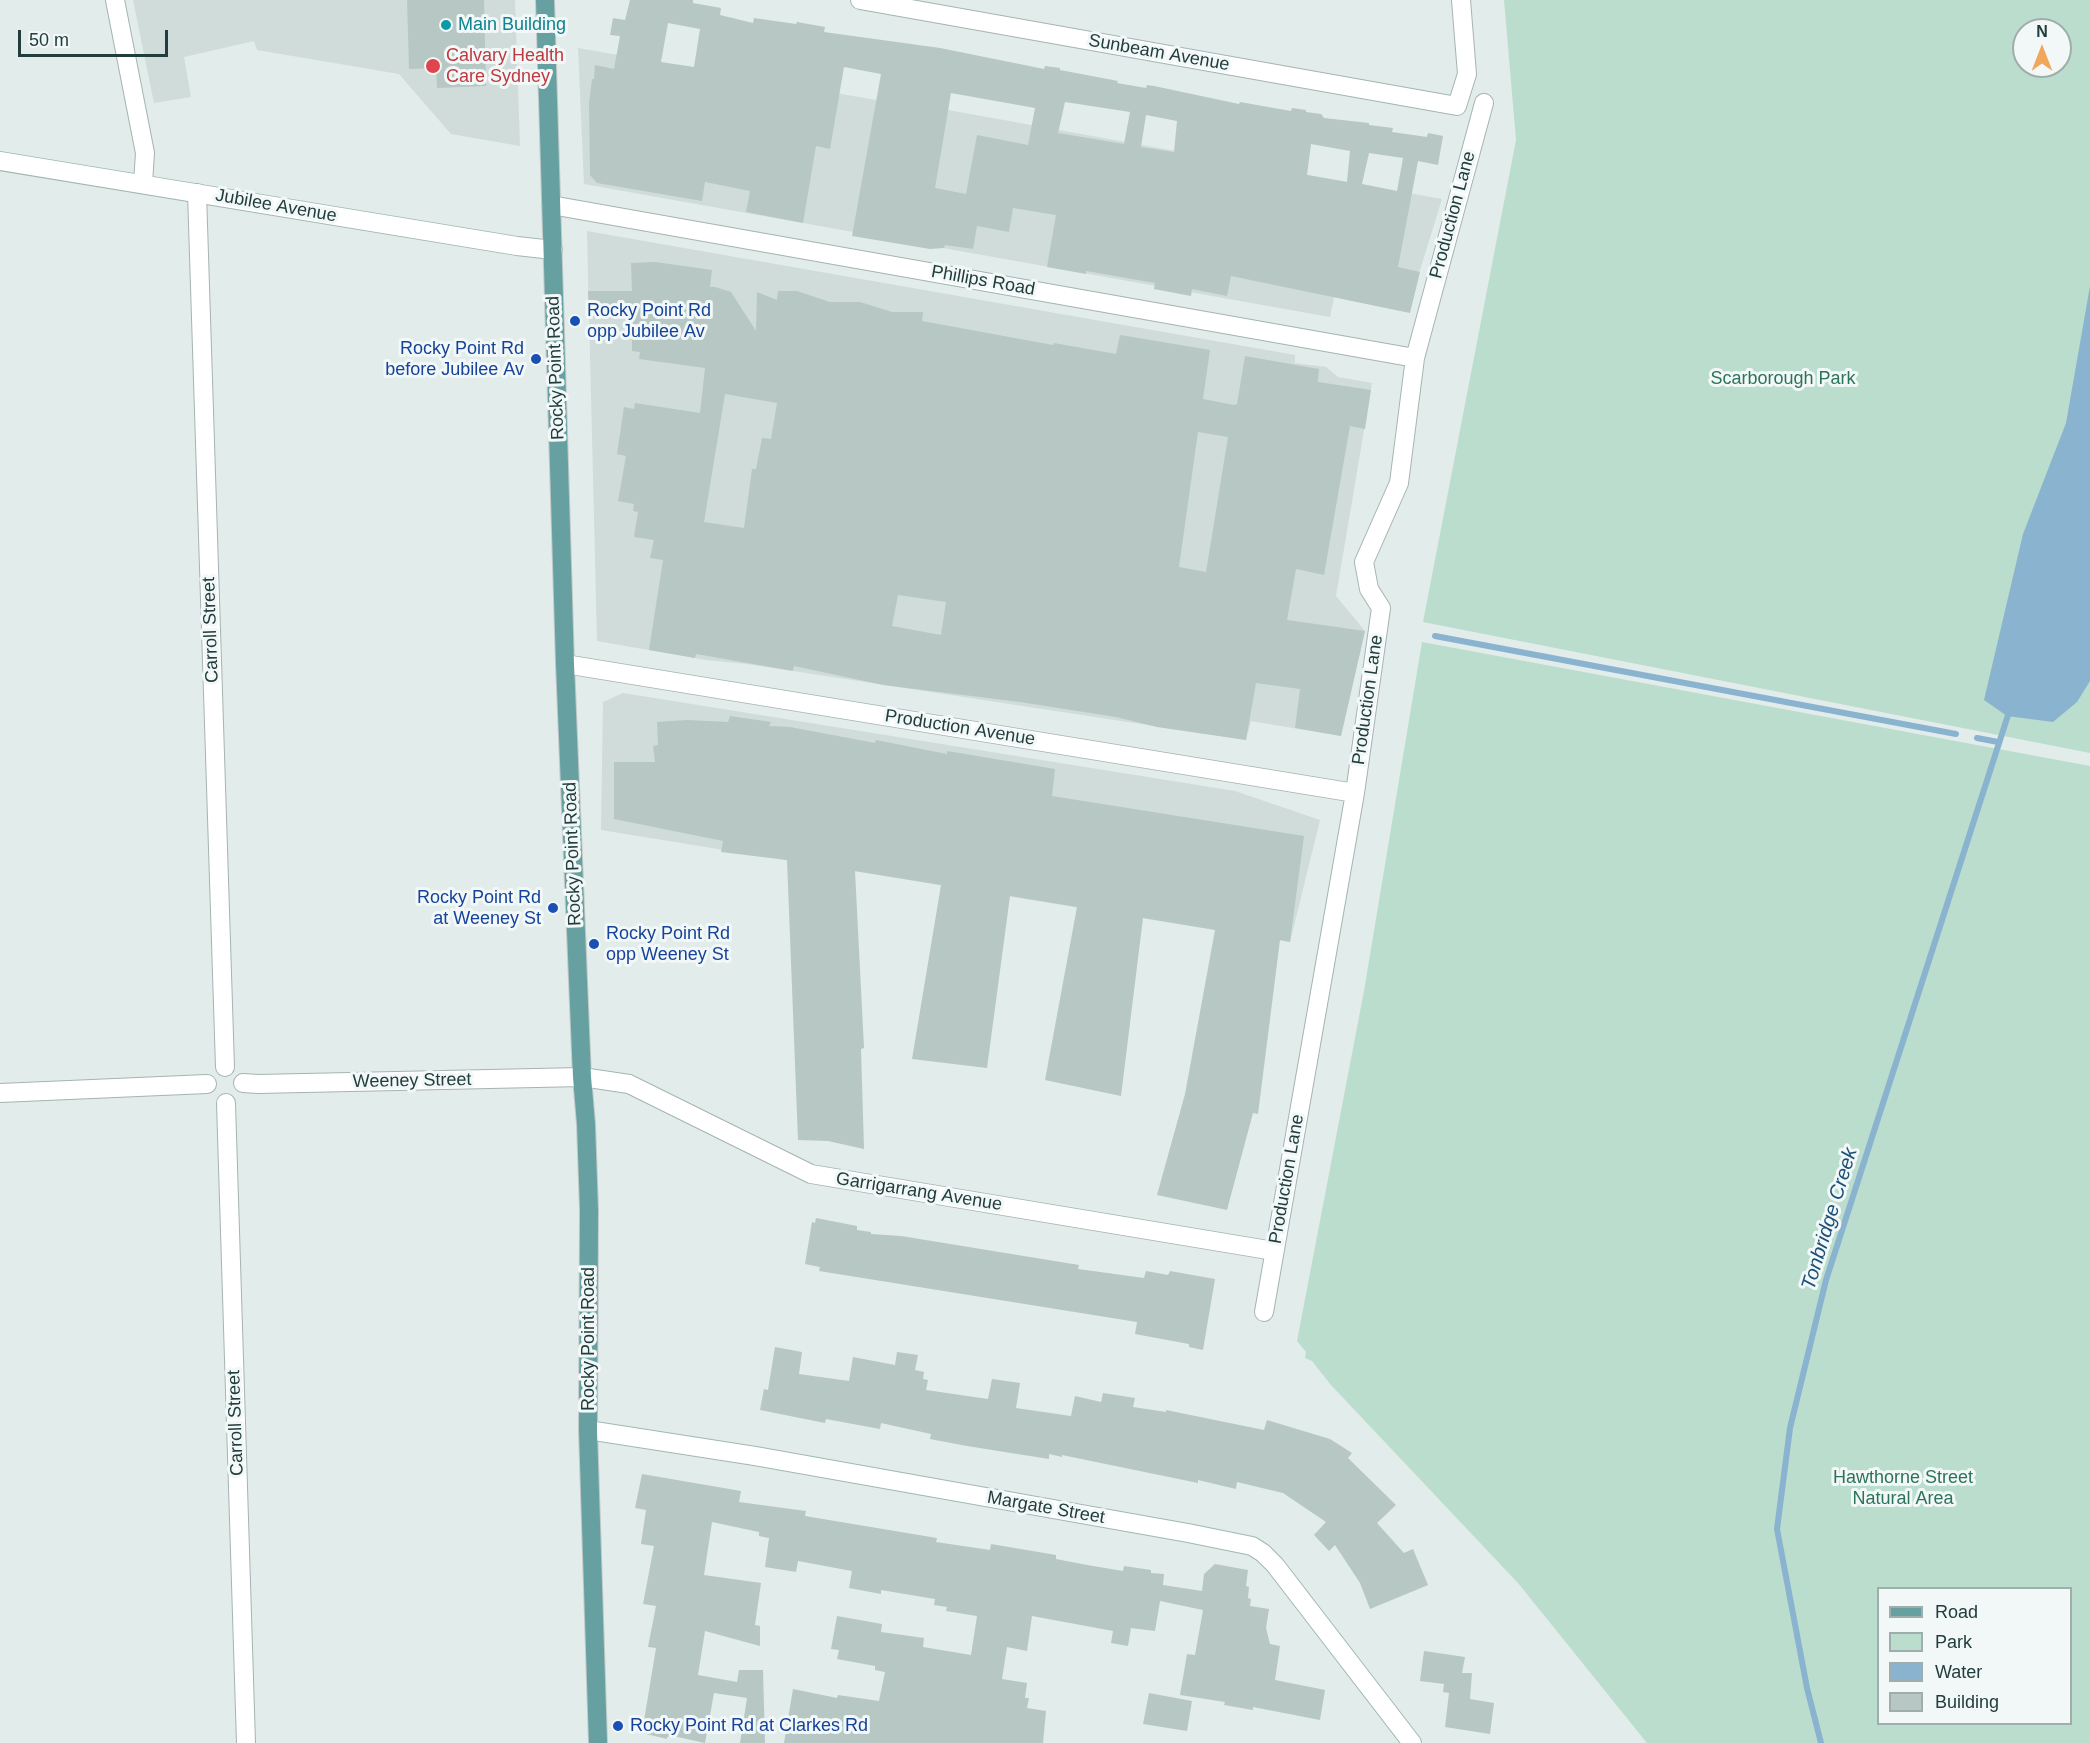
<!DOCTYPE html>
<html>
<head>
<meta charset="utf-8">
<style>
	body { margin:0 }
	#map { position:relative; width:2090px; height:1743px; overflow:hidden; background:#e2ecea; font-family:Arial,sans-serif }
	canvas { display:block }
	.legend { position:absolute; left:1877px; top:1587px; width:195px; height:138px; box-sizing:border-box; background:#f2f8f7; border:2px solid #9fadad; margin:0; padding:8px 10px; list-style:none; font-size:18px; color:#223d3d }
	.legend li { display:flex; align-items:center; gap:12px; height:30px }
	.legend b { width:30px; border:2px solid #9fadad }
	.north { position:absolute; left:2012px; top:18px; width:60px; height:60px; box-sizing:border-box; background:#f2f8f7; border:2px solid #9fadad; border-radius:50%; rotate:0deg; font-size:16px; font-weight:700; line-height:24px; text-align:center; color:#223d3d }
	.north::after { content:''; display:block; margin:auto; width:21px; height:27px; background:#f0a75b; clip-path:polygon(50% 0,100% 100%,50% 72%,0 100%) }
	.scale { position:absolute; left:18px; top:30px; width:150px; height:27px; box-sizing:border-box; border:3px solid #223d3d; border-top:0; padding-left:8px; font-size:18px; line-height:21px; white-space:nowrap; color:#223d3d; -webkit-text-stroke:4px #f2f8f7; paint-order:stroke }
</style>
</head>
<body>
<div id="map">
<canvas width="2090" height="1743"></canvas>
<ul class="legend">
<li><b style="height:8px;background:#67a0a1"></b>Road</li>
<li><b style="height:16px;background:#bbddcd"></b>Park</li>
<li><b style="height:16px;background:#8ab3d0"></b>Water</li>
<li><b style="height:16px;background:#b7c7c4"></b>Building</li>
</ul>
<div class="north">N</div>
<div class="scale">50 m</div>
</div>
<script>
const ctx = document.querySelector('canvas').getContext('2d');
ctx.lineJoin = 'round';
function fillPath(path, color) { ctx.fillStyle = color; ctx.fill(path, 'evenodd'); }
const poly = rows => new Path2D(rows.map(r => 'M' + r).join(''));
function strokePath(path, color, width, dash) { ctx.strokeStyle = color; ctx.lineWidth = width; ctx.lineCap = dash ? 'butt' : 'round'; ctx.setLineDash(dash || []); ctx.stroke(path); }
function write(font, color, halo, rows, align = 'center') {
  ctx.font = font + ' Arial,sans-serif'; ctx.lineWidth = 6; ctx.setLineDash([]); ctx.textBaseline = 'middle'; ctx.strokeStyle = halo; ctx.fillStyle = color; for (const [text, x, y, turn = 0] of rows) {
    ctx.save(); ctx.translate(x, y); ctx.rotate((+turn || 0) * Math.PI / 180); ctx.textAlign = isNaN(turn) ? turn : align; if (halo) ctx.strokeText(text, 0, 0); ctx.fillText(text, 0, 0); ctx.restore();
  }
}
const built = poly([
	[133,0,515,0,520,146,451,134,399,74,257,50,254,41,184,57,191,97,154,103],
	[578,48,876,100,948,110,1442,199,1407,312,1334,297,1330,317,584,184],
	[587,231,1295,355,1295,363,1326,367,1338,377,1372,383,1336,596,1365,631,1341,736,1251,721,1246,740,747,664,706,660,597,641],
	[623,693,1235,791,1320,820,1290,942,601,830,603,702]
]);
const green = poly([
	[1504,0,2090,0,2090,753,1423,622,1516,140],
	[2024,30,2060,30,2060,66,2024,66],
	[1422,642,2090,766,2090,1743,1647,1743,1518,1583,1331,1385,1312,1361,1305,1358,1306,1352,1297,1341,1364,991],
	[1878,1588,2070,1588,2070,1724,1878,1724]
]);
const water = poly([
	[2090,286,2090,681,2077,702,2053,722,2007,716,1984,700,2023,534,2066,423]
]);
const stream = poly([
	[1435,636,1956,734],
	[1977,738,1998,742],
	[1821,1743,1807,1688,1777,1529,1790,1428,1826,1280,2010,709]
]);
const building = poly([
	[407,0,484,0,486,86,437,88,436,68,409,69],
	[630,0,693,0,693,3,721,8,720,15,753,23,754,18,796,24,797,22,825,27,824,32,940,48,1044,69,1045,66,1060,68,1060,70,1118,81,1117,83,1146,88,1147,85,1154,86,1239,104,1240,102,1291,111,1292,108,1306,110,1306,112,1321,114,1324,118,1369,123,1369,125,1393,128,1392,132,1427,137,1428,133,1443,136,1438,165,1418,161,1398,267,1420,272,1410,313,1231,276,1227,296,1192,289,1191,296,1154,289,1155,283,1086,271,1086,274,1047,267,1056,215,1013,208,1009,232,977,226,973,249,945,245,944,248,930,249,852,236,881,74,844,67,830,149,816,146,803,223,746,212,750,191,705,182,702,201,597,183,590,175,589,103,592,79,594,79,595,65,614,69,620,36,610,35,613,18,625,20],
	[668,23,700,29,694,67,661,62],
	[951,93,1035,108,1028,145,977,135,966,194,935,188],
	[1065,102,1130,112,1124,144,1058,133],
	[1146,115,1177,121,1174,152,1141,147],
	[1311,144,1350,151,1347,182,1307,175],
	[1369,153,1403,158,1397,191,1362,184],
	[655,262,712,270,710,287,715,287,731,292,756,331,757,292,777,300,778,291,797,291,830,302,860,302,892,312,923,312,922,321,1053,345,1054,343,1116,354,1120,335,1210,350,1203,399,1234,405,1237,404,1245,356,1319,369,1318,382,1371,390,1365,429,1350,426,1324,575,1296,569,1287,620,1365,631,1341,736,1295,728,1300,689,1256,683,1246,740,1157,727,1116,717,1020,702,883,685,794,666,793,671,696,654,695,658,649,650,663,560,650,558,654,540,634,537,638,512,633,511,634,504,618,501,626,456,617,454,624,407,634,409,635,403,700,413,705,368,639,359,640,352,632,351,632,317,589,318,588,291,632,291,631,263],
	[725,394,777,403,771,439,762,438,756,469,752,469,744,528,704,522],
	[1198,432,1228,437,1206,572,1179,567],
	[898,595,946,602,941,635,892,626],
	[730,716,771,722,769,726,790,727,875,743,876,740,947,754,947,751,1055,769,1052,796,1304,836,1290,942,1280,940,1258,1114,1253,1113,1227,1210,1157,1195,1185,1094,1215,930,1143,918,1121,1096,1045,1080,1077,907,1010,896,987,1068,912,1059,941,885,855,871,864,1048,861,1049,864,1149,828,1141,798,1140,787,860,721,852,723,841,614,819,614,762,655,762,653,746,658,745,657,722,687,720,728,722],
	[816,1218,857,1226,857,1230,871,1232,871,1234,901,1236,1079,1265,1078,1269,1144,1278,1146,1271,1168,1275,1170,1271,1215,1279,1203,1350,1189,1347,1189,1344,1135,1334,1137,1322,819,1271,820,1267,805,1264,812,1222,815,1223],
	[775,1347,802,1352,799,1374,849,1381,853,1357,895,1365,897,1352,918,1355,915,1370,924,1372,923,1379,928,1380,926,1390,988,1399,992,1379,1020,1383,1016,1408,1071,1416,1075,1396,1101,1402,1103,1393,1135,1398,1133,1407,1166,1412,1166,1410,1264,1430,1267,1420,1330,1439,1352,1453,1348,1458,1396,1505,1377,1523,1404,1553,1413,1549,1428,1585,1370,1609,1360,1583,1335,1545,1329,1551,1314,1535,1326,1522,1283,1493,1237,1482,1236,1489,1198,1480,1198,1483,1062,1455,1062,1457,1049,1454,1049,1459,967,1446,930,1439,931,1434,881,1423,880,1429,826,1419,825,1423,760,1410,764,1389,768,1390],
	[642,1474,741,1491,739,1502,806,1511,805,1516,937,1538,936,1542,990,1550,991,1544,1056,1555,1056,1559,1087,1565,1123,1571,1124,1566,1151,1570,1151,1573,1164,1574,1163,1585,1202,1591,1204,1574,1215,1564,1248,1570,1246,1586,1249,1587,1248,1598,1251,1599,1250,1606,1269,1609,1266,1628,1270,1644,1280,1646,1275,1680,1325,1690,1320,1720,1253,1707,1253,1710,1224,1705,1225,1702,1180,1695,1187,1654,1195,1655,1203,1610,1160,1601,1155,1631,1131,1628,1128,1646,1111,1643,1113,1631,1032,1616,1027,1651,1007,1647,1002,1679,1027,1683,1025,1698,1029,1698,1027,1708,1046,1711,1043,1743,784,1743,793,1689,837,1698,838,1695,879,1701,885,1672,875,1670,875,1666,837,1659,839,1650,831,1649,837,1616,882,1624,881,1632,924,1638,923,1647,971,1655,977,1616,946,1611,947,1607,934,1605,935,1599,881,1590,881,1594,849,1588,852,1571,798,1561,796,1572,765,1567,769,1538,759,1536,759,1532,712,1522,704,1575,761,1583,755,1625,760,1626,760,1646,705,1631,698,1675,737,1682,739,1670,763,1670,765,1743,740,1743,747,1698,714,1693,705,1743,673,1736,667,1737,667,1739,642,1733,656,1648,648,1647,656,1606,643,1604,654,1546,641,1544,646,1510,635,1508],
	[1424,1651,1465,1657,1462,1673,1472,1673,1470,1699,1494,1703,1490,1734,1445,1727,1449,1693,1443,1692,1444,1684,1420,1681],
	[1149,1693,1192,1701,1187,1731,1143,1724]
]);
const street = poly([
	[115,0,145,153,143,183],
	[860,0,1457,106,1467,74,1461,0],
	[197,193,225,1067],
	[551,205,1415,358],
	[565,664,1355,793],
	[243,1083,258,1084,582,1077,629,1084,811,1174,1274,1251],
	[0,1093,207,1084],
	[226,1103,246,1743],
	[1264,1312,1355,793,1381,608,1369,589,1364,562,1399,483,1415,358,1484,103]
]);
const secondary = poly([
	[0,161,517,246,553,250],
	[588,1430,755,1456,1188,1533,1252,1546,1263,1553,1275,1565,1412,1743]
]);
const primary = poly([
	[545,0,565,664,582,1077,586,1124,589,1210,588,1430,598,1743]
]);
const markers = [
	[446,25,6,"#0f9aa8"],
	[433,66,8,"#e0444e"],
	[575,321,6,"#1a4fb4"],
	[536,359,6,"#1a4fb4"],
	[553,908,6,"#1a4fb4"],
	[594,944,6,"#1a4fb4"],
	[618,1726,6,"#1a4fb4"]
];
const cultureNames = [
	["Main Building",458,25]
];
const streetNames = [
	["Sunbeam Avenue",1159,53,10],
	["Jubilee Avenue",276,206,10],
	["Production Lane",1453,215,-75],
	["Phillips Road",983,281,10],
	["Rocky Point Road",556,368,-92],
	["Carroll Street",211,630,-92],
	["Production Lane",1368,700,-82],
	["Production Avenue",960,728,9],
	["Rocky Point Road",573,854,-92],
	["Weeney Street",412,1081,-1],
	["Production Lane",1287,1179,-80],
	["Garrigarrang Avenue",919,1192,9],
	["Rocky Point Road",589,1339,-90],
	["Carroll Street",236,1423,-92],
	["Margate Street",1046,1508,10]
];
const healthNames = [
	["Calvary Health",446,56],
	["Care Sydney",446,77]
];
const transitNames = [
	["Rocky Point Rd",587,311],
	["opp Jubilee Av",587,332],
	["Rocky Point Rd",524,349,"right"],
	["before Jubilee Av",524,370,"right"],
	["Rocky Point Rd",541,898,"right"],
	["at Weeney St",541,919,"right"],
	["Rocky Point Rd",606,934],
	["opp Weeney St",606,955],
	["Rocky Point Rd at Clarkes Rd",630,1726]
];
const parkNames = [
	["Scarborough Park",1783,379],
	["Hawthorne Street",1903,1478],
	["Natural Area",1903,1499]
];
const waterNames = [
	["Tonbridge Creek",1830,1219,-73]
];
fillPath(built, '#d0dcd9');
fillPath(green, '#bbddcd');
fillPath(water, '#8ab3d0');
strokePath(stream, '#8ab3d0', 6);
fillPath(building, '#b7c7c4');
strokePath(street, '#a5b4b3', 20);
strokePath(secondary, '#a0b8b5', 20);
strokePath(primary, '#c1c9c9', 20);
strokePath(street, '#fff', 18);
strokePath(secondary, '#fff', 18);
strokePath(primary, '#67a0a1', 18);
for (const [x, y, r, color] of markers) { const dot = new Path2D(); dot.arc(x, y, r, 0, 2 * Math.PI); ctx.fillStyle = color; ctx.fill(dot); strokePath(dot, '#f2f8f7', 2); }
write('18px', '#0d838f', '#f2f8f7', cultureNames, 'left');
write('18px', '#223d3d', '#f2f8f7', streetNames);
write('18px', '#be3a42', '#f2f8f7', healthNames, 'left');
write('18px', '#164399', '#f2f8f7', transitNames, 'left');
write('18px', '#2d735b', '#f2f8f7', parkNames);
write('italic 20px', '#1d5078', '#f2f8f7', waterNames);
</script>
</body>
</html>
